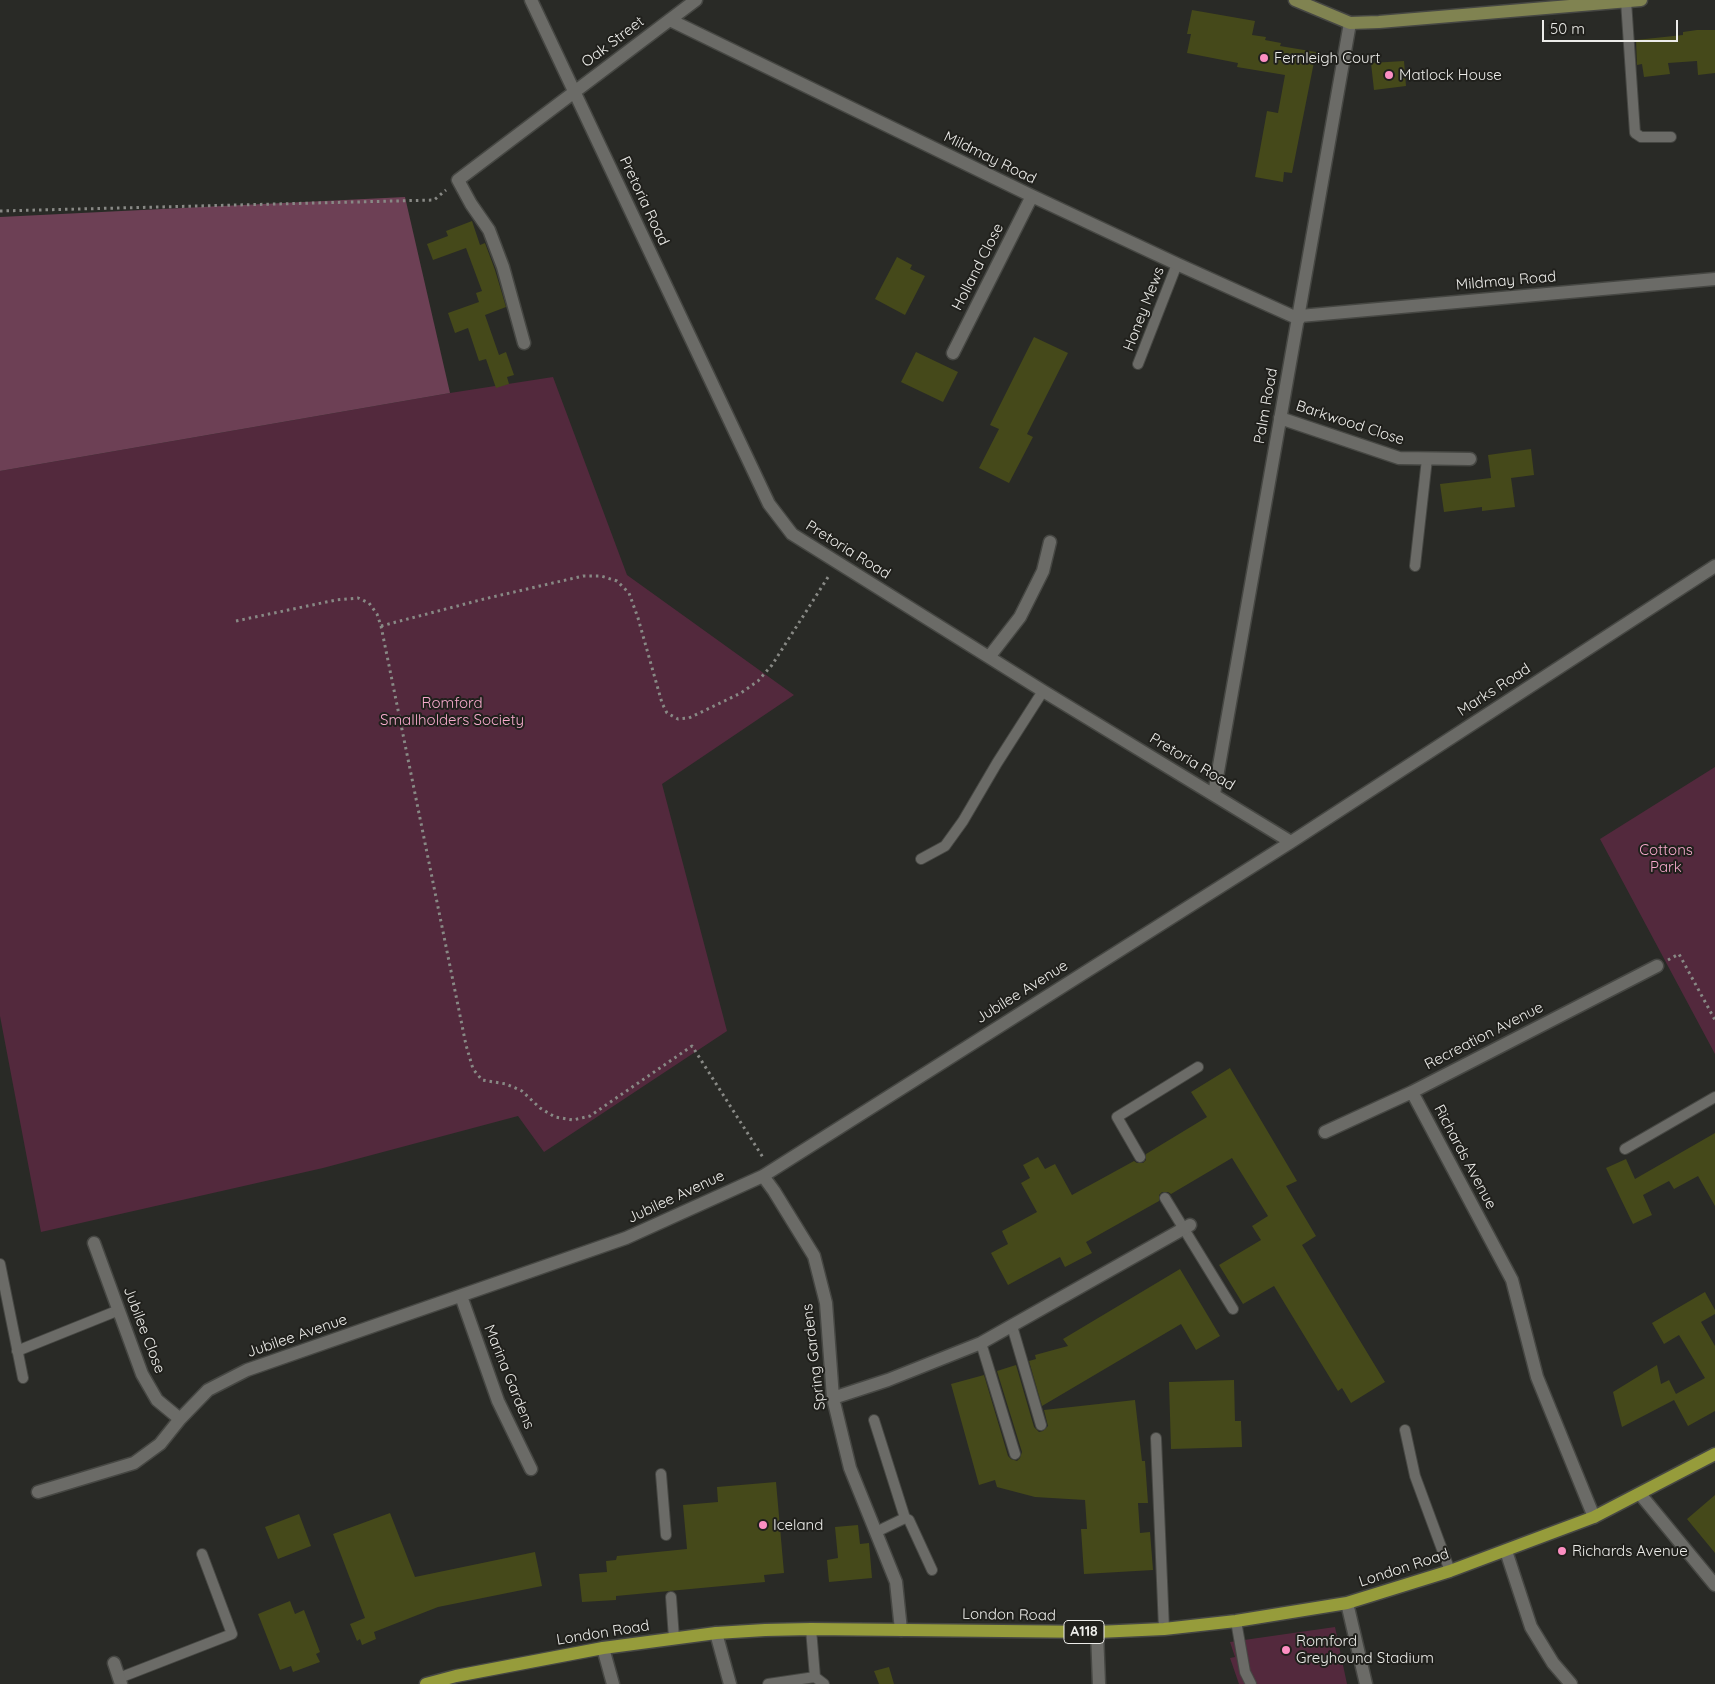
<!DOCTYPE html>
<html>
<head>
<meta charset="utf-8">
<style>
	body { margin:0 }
	#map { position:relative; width:1715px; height:1684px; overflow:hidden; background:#292a26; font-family:Quicksand,sans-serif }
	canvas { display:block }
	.scale { position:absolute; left:1542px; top:20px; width:136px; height:22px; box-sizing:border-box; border:2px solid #ecece9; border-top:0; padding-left:6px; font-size:15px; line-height:18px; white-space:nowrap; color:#ecece9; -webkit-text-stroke:4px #20201c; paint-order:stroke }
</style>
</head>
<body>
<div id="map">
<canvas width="1715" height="1684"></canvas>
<div class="scale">50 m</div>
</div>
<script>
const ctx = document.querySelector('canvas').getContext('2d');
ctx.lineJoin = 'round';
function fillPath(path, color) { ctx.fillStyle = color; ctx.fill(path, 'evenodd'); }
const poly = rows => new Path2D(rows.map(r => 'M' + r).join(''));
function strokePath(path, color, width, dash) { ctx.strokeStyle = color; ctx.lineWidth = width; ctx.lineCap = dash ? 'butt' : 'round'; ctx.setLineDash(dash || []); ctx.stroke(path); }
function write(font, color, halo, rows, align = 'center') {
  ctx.font = font + ' Quicksand,sans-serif'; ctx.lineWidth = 4; ctx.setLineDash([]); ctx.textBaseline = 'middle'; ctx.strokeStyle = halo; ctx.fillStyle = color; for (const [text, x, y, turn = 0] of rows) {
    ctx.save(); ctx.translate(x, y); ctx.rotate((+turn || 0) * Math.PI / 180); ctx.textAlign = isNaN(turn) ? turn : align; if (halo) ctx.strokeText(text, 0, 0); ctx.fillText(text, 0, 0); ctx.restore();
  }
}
const green = poly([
	[553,377,627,575,794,695,662,784,727,1031,544,1152,518,1116,323,1168,41,1232,0,1016,0,471,450,393],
	[1715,767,1715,1054,1600,839],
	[1335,1627,1347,1684,1239,1684,1230,1658,1235,1657,1230,1642]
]);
const forest = poly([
	[405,197,450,393,0,471,0,217]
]);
const building = poly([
	[1192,10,1255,21,1252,35,1266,37,1265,40,1281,43,1280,46,1316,52,1292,173,1284,172,1283,182,1255,177,1267,111,1278,113,1285,75,1237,67,1238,63,1187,53,1191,34,1187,34],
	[1697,30,1715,30,1715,73,1698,75,1697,61,1668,63,1670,74,1644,77,1642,64,1637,65,1636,40,1683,35,1683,32],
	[1404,61,1406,86,1374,90,1371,63],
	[472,221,480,245,485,243,495,270,506,307,485,315,499,355,506,352,514,375,507,377,509,384,496,388,486,359,479,361,468,328,455,333,448,313,479,302,476,293,482,291,466,248,433,260,427,244,448,236,446,231],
	[897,257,912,265,910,269,925,276,905,315,875,299],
	[1034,337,1068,353,1027,434,1033,437,1009,483,979,468,999,429,990,425],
	[916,352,958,372,943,402,901,382],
	[1531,449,1534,475,1511,478,1515,507,1482,511,1482,507,1444,512,1440,484,1491,478,1488,455],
	[1230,1068,1297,1181,1286,1186,1316,1236,1302,1245,1385,1382,1351,1403,1342,1388,1338,1391,1274,1286,1243,1304,1219,1265,1261,1240,1252,1226,1268,1216,1232,1158,1171,1194,1168,1192,1162,1192,1159,1195,1159,1201,1086,1242,1092,1253,1065,1267,1060,1257,1008,1285,991,1253,1008,1244,1002,1231,1037,1212,1021,1183,1030,1178,1023,1165,1038,1157,1045,1169,1055,1164,1072,1195,1134,1161,1137,1163,1143,1163,1146,1160,1146,1154,1207,1117,1191,1092],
	[1715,1133,1715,1206,1698,1176,1674,1189,1669,1181,1643,1195,1652,1215,1633,1224,1606,1168,1626,1159,1635,1179],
	[1180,1269,1220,1336,1196,1350,1181,1324,1042,1406,1029,1361,1036,1359,1035,1355,1068,1346,1063,1339],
	[1705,1292,1715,1310,1715,1314,1701,1322,1715,1346,1715,1411,1688,1426,1674,1400,1622,1427,1613,1392,1657,1365,1661,1384,1669,1380,1676,1394,1705,1378,1679,1335,1664,1344,1652,1323],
	[1016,1365,1034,1427,1039,1432,1043,1431,1048,1426,1044,1410,1135,1400,1142,1461,1145,1461,1148,1503,1138,1503,1140,1533,1150,1532,1153,1570,1084,1574,1081,1529,1087,1529,1085,1500,1035,1497,997,1487,995,1480,979,1485,951,1384,984,1375,1008,1456,1011,1459,1017,1461,1020,1458,1022,1452,997,1371],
	[1234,1380,1235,1421,1241,1421,1242,1447,1171,1449,1169,1382],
	[776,1482,784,1573,764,1575,765,1582,616,1596,616,1600,582,1602,579,1574,607,1572,606,1561,616,1560,617,1556,687,1549,683,1505,718,1502,717,1487],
	[1715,1495,1715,1553,1687,1519],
	[390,1513,415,1577,535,1552,542,1586,438,1607,374,1632,376,1639,362,1645,360,1639,357,1641,350,1624,365,1618,333,1534],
	[299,1514,311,1546,278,1559,265,1527],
	[858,1525,860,1544,869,1543,872,1578,829,1582,827,1560,838,1558,835,1527],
	[290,1601,295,1614,304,1610,320,1652,316,1654,320,1662,293,1672,291,1666,280,1670,258,1614],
	[889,1667,894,1684,879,1684,874,1671]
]);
const path = poly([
	[0,211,434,200,446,190],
	[236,621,336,600,358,598,369,603,377,614,381,626,466,1045,473,1069,482,1080,506,1084,522,1091,540,1108,555,1117,573,1120,590,1116,692,1046,764,1159],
	[381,626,484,599,583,576,601,576,617,581,629,593,638,618,662,703,667,713,678,719,689,718,741,693,758,681,772,665,830,574],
	[1668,960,1679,954,1715,1020]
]);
const lane = poly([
	[1626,1,1635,133,1641,137,1671,137],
	[1138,364,1177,264],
	[1415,566,1427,459],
	[921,859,945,846,963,821,997,763,1043,691],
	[1625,1149,1715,1097],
	[1140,1157,1117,1117,1198,1067],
	[1165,1198,1233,1309],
	[0,1264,23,1378],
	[1012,1326,1041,1425],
	[981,1343,1015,1454],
	[17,1351,119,1310],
	[874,1420,905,1518],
	[1405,1430,1415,1476,1450,1571],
	[1156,1438,1164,1629],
	[661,1474,666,1535],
	[876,1532,905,1518,909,1520,932,1570],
	[671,1597,674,1638],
	[1236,1621,1245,1672,1251,1684],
	[815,1677,824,1684],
	[119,1678,232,1634,202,1554],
	[768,1684,815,1677,811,1629]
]);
const street = poly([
	[531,0,769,504,792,534,1043,691,1291,842],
	[670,20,1032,196,1177,264,1299,319],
	[1300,316,1715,279],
	[524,343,503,267,489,230,471,204,458,180,696,0],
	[953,353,1032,196],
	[1280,418,1399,458,1470,459],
	[989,657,1020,617,1043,571,1050,542],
	[1214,794,1350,23],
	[1412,1092,1512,1280,1537,1377,1594,1517],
	[1325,1132,1412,1092,1657,966],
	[763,1176,774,1191,814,1256,826,1303,833,1398,850,1468,896,1582,901,1630],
	[94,1243,142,1374,157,1400,180,1419],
	[461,1296,498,1401,531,1469],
	[833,1398,888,1380,981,1343,1190,1225],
	[38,1492,134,1463,160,1444,180,1419,208,1390,247,1370,626,1238,763,1176,1291,842,1715,566],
	[1640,1494,1715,1585],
	[1506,1551,1531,1627,1553,1663,1571,1684],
	[1347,1603,1366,1684],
	[1097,1632,1099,1684],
	[716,1633,730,1684],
	[603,1648,613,1684],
	[114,1663,121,1684]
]);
const secondary = poly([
	[1295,0,1350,23,1379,22,1641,0]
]);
const primary = poly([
	[426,1684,456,1676,603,1648,716,1633,765,1630,811,1629,1097,1632,1164,1629,1236,1621,1347,1603,1450,1571,1594,1517,1715,1454]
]);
const markers = [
	[1264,58,5,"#fc8fc2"],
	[1389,75,5,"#fc8fc2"],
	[763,1525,5,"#fc8fc2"],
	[1562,1551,5,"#fc8fc2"],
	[1286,1650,5,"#fc8fc2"]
];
const shields = [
	[1084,1632,40]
];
const shieldNames = [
	["A118",1084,1632]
];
const streetNames = [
	["Oak Street",613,42,-37],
	["Mildmay Road",990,158,26],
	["Pretoria Road",644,201,65],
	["Holland Close",978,267,-63],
	["Mildmay Road",1506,281,-5],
	["Honey Mews",1144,309,-69],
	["Palm Road",1266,406,-80],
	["Barkwood Close",1350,423,18],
	["Pretoria Road",848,550,32],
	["Marks Road",1494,690,-33],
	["Pretoria Road",1192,762,31],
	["Jubilee Avenue",1022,992,-32],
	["Recreation Avenue",1484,1036,-27],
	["Richards Avenue",1465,1157,62],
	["Jubilee Avenue",676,1197,-25],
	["Jubilee Close",144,1330,69],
	["Jubilee Avenue",297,1336,-19],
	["Spring Gardens",814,1357,-97],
	["Marina Gardens",509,1377,68],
	["London Road",1404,1568,-18],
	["London Road",1009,1615,1],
	["London Road",603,1633,-9]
];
const poiNames = [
	["Fernleigh Court",1274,58],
	["Matlock House",1399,75],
	["Iceland",773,1525],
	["Richards Avenue",1572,1551],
	["Romford",1296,1641],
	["Greyhound Stadium",1296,1658]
];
const parkNames = [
	["Romford",452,703],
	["Smallholders Society",452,720],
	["Cottons",1666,850],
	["Park",1666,867]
];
fillPath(green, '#53293d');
fillPath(forest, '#6d4055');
fillPath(building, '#45491a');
strokePath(lane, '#464743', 12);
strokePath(street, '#464743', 15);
strokePath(secondary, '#464743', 15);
strokePath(primary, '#464743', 15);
strokePath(path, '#888985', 3, [2.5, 4]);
strokePath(lane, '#6b6b67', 10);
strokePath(street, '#6b6b67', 12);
strokePath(secondary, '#808351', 12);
strokePath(primary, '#969c3b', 12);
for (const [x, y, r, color] of markers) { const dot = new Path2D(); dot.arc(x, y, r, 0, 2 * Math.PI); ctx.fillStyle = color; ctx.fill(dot); strokePath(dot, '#20201c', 2); }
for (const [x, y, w] of shields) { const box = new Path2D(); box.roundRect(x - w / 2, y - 11.5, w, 23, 4); ctx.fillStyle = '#20201c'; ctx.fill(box); strokePath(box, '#ecece9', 1); }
write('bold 14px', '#ecece9', null, shieldNames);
write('15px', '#ecece9', '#20201c', streetNames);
write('15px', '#ecece9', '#20201c', poiNames, 'left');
write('15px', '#f7abcd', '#20201c', parkNames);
</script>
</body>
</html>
